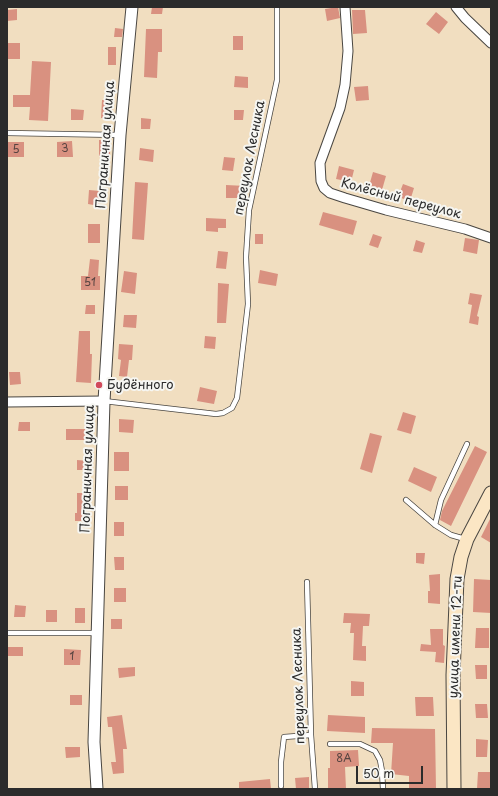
<!DOCTYPE html>
<html>
<head>
<meta charset="utf-8">
<style>
	body { margin:0 }
	#map { position:relative; width:498px; height:796px; overflow:hidden; background:#f1dec0; font-family:"Playpen Sans",sans-serif }
	canvas { display:block }
	.frame { position:absolute; inset:0; border:8px solid #2b2b2b; pointer-events:none }
	.scale { position:absolute; left:356px; top:766px; width:67px; height:18px; box-sizing:border-box; border:2px solid #2b2b2b; border-top:0; padding-left:5px; font-size:12px; line-height:14px; white-space:nowrap; color:#2b2b2b; -webkit-text-stroke:3px #f6f6f2; paint-order:stroke }
</style>
</head>
<body>
<div id="map">
<canvas width="498" height="796"></canvas>
<div class="frame"></div>
<div class="scale">50 m</div>
</div>
<script>
const ctx = document.querySelector('canvas').getContext('2d');
ctx.lineJoin = 'round';
function fillPath(path, color) { ctx.fillStyle = color; ctx.fill(path, 'evenodd'); }
const poly = rows => new Path2D(rows.map(r => 'M' + r).join(''));
function strokePath(path, color, width, dash) { ctx.strokeStyle = color; ctx.lineWidth = width; ctx.lineCap = dash ? 'butt' : 'round'; ctx.setLineDash(dash || []); ctx.stroke(path); }
function write(font, color, halo, rows, align = 'center') {
  ctx.font = font + ' "Playpen Sans",sans-serif'; ctx.lineWidth = 4; ctx.setLineDash([]); ctx.textBaseline = 'middle'; ctx.strokeStyle = halo; ctx.fillStyle = color; for (const [text, x, y, turn = 0] of rows) {
    ctx.save(); ctx.translate(x, y); ctx.rotate((+turn || 0) * Math.PI / 180); ctx.textAlign = isNaN(turn) ? turn : align; if (halo) ctx.strokeText(text, 0, 0); ctx.fillText(text, 0, 0); ctx.restore();
  }
}
const building = poly([
	[152,7,163,7,162,14,151,14],
	[338,7,340,18,327,21,325,9],
	[17,9,17,20,7,21,7,10],
	[352,10,365,10,367,33,353,34],
	[436,12,448,22,439,34,426,24],
	[115,28,123,29,122,37,114,37],
	[146,29,162,29,162,52,158,52,157,78,144,77],
	[233,36,243,36,243,50,233,50],
	[8,43,20,43,20,59,8,59],
	[108,47,116,47,116,65,108,65],
	[32,61,51,62,48,121,29,120,30,107,13,107,13,95,30,95],
	[235,76,248,77,248,88,234,87],
	[368,86,369,100,356,101,354,87],
	[102,100,113,100,112,119,101,118],
	[71,109,84,110,83,120,71,120],
	[234,110,244,110,243,120,234,120],
	[141,118,151,119,150,129,141,129],
	[99,140,110,140,110,156,99,156],
	[72,141,73,157,57,157,57,142],
	[8,142,24,142,24,157,8,157],
	[140,148,154,150,153,162,139,160],
	[224,157,235,158,233,171,222,170],
	[339,166,354,170,351,182,336,179],
	[373,172,386,176,382,190,369,186],
	[135,182,148,183,144,240,132,239],
	[403,184,414,188,410,201,398,197],
	[226,185,246,186,246,198,226,198],
	[89,190,100,191,99,206,88,204],
	[323,212,357,221,353,235,319,225],
	[206,218,226,219,226,228,218,228,218,232,206,231],
	[88,224,100,224,100,243,88,243],
	[255,234,263,234,263,244,255,244],
	[373,234,382,237,378,248,369,245],
	[465,238,479,240,477,254,463,251],
	[416,240,425,243,422,253,413,251],
	[218,251,228,252,226,269,216,268],
	[90,259,99,260,98,276,100,276,100,290,81,290,81,276,88,276],
	[260,270,278,274,276,286,258,283],
	[124,271,137,273,135,294,121,292],
	[218,283,229,284,226,323,217,323],
	[470,293,482,295,477,316,479,317,478,325,469,323,472,305,468,304],
	[86,305,95,305,95,314,85,314],
	[124,315,137,315,136,328,123,327],
	[79,331,90,331,90,354,92,354,91,383,76,382],
	[205,336,216,337,215,349,204,348],
	[119,344,133,345,132,360,129,360,127,377,119,376,121,360,118,359],
	[9,372,20,372,21,384,10,385],
	[200,387,217,391,214,404,197,401],
	[403,412,416,416,411,434,397,430],
	[119,419,134,420,133,433,119,432],
	[19,422,30,422,30,431,18,431],
	[66,429,85,429,85,440,66,440],
	[370,433,382,436,372,473,360,469],
	[475,446,487,452,451,526,440,520,442,511],
	[114,452,129,452,129,471,114,471],
	[77,460,89,461,89,470,77,470],
	[414,467,437,477,431,492,408,481],
	[115,486,128,486,128,500,115,500],
	[77,493,86,493,84,521,75,521,75,513,77,513],
	[491,517,491,543,481,537],
	[114,522,124,522,124,536,114,536],
	[416,553,425,553,424,564,416,563],
	[114,557,124,557,124,570,115,570],
	[440,574,440,604,428,603,428,591,430,591,429,575],
	[474,579,491,580,491,613,473,612],
	[114,588,126,588,126,602,114,602],
	[15,605,26,606,25,617,14,617],
	[75,608,85,608,85,623,75,623],
	[46,610,57,610,57,622,46,622],
	[344,613,370,614,369,626,363,626,362,646,366,646,366,661,353,660,354,633,350,633,351,623,343,623],
	[111,619,122,619,122,629,111,629],
	[476,628,489,628,489,648,475,648],
	[430,629,443,629,443,645,445,646,444,663,435,662,436,652,420,651,421,644,431,645],
	[7,647,23,647,23,656,7,656],
	[64,649,81,650,80,665,64,665],
	[475,665,487,665,487,679,476,679],
	[135,667,135,676,119,678,118,668],
	[351,681,364,682,364,696,351,696],
	[70,695,82,695,82,705,70,705],
	[415,697,433,697,434,716,416,716],
	[475,704,487,704,488,718,476,718],
	[122,715,127,749,123,749,124,773,113,774,111,762,116,762,112,727,108,727,107,717],
	[328,715,365,717,365,733,327,731],
	[372,728,435,729,436,789,409,789,409,776,391,774,393,743,371,743],
	[476,739,488,740,487,757,476,757],
	[65,747,80,747,80,757,66,758],
	[358,750,359,766,345,767,346,789,328,789,328,768,330,768,330,751],
	[478,772,491,772,490,789,477,789],
	[309,777,309,789,296,789,295,778],
	[270,779,271,789,239,789,239,782]
]);
const service = poly([
	[7,133,119,135],
	[104,401,216,414,223,413,232,408,237,398,248,304,246,257,249,210,277,80,277,7],
	[406,500,435,525,451,535,465,539],
	[435,525,441,500,467,444],
	[307,582,311,735,315,789],
	[7,633,97,633],
	[330,744,360,744,375,751,380,760,382,771,383,789],
	[281,786,281,762,284,737,311,735]
]);
const minor = poly([
	[345,7,348,51,345,85,340,108,320,163,321,181,324,188,330,193,345,198,386,210,465,229,491,238],
	[456,7,465,18,491,43],
	[7,402,104,401]
]);
const tertiary = poly([
	[97,789,94,742,104,401,120,135,132,7]
]);
const secondary = poly([
	[454,789,453,675,457,579,461,557,467,539,491,493]
]);
const markers = [
	[99,385,4,"#d1495b"]
];
const numberNames = [
	["3",65,149],
	["5",16,150],
	["51",90,283],
	["1",72,657],
	["8А",344,759]
];
const streetNames = [
	["Пограничная улица",106,145,-86],
	["переулок Лесника",250,158,-79],
	["Колёсный переулок",401,199,15],
	["Пограничная улица",88,469,-88],
	["улица имени 12-ти",456,637,-88],
	["переулок Лесника",299,686,-92]
];
const poiNames = [
	["Будённого",107,385]
];
fillPath(building, '#d99180');
strokePath(service, '#494641', 6);
strokePath(minor, '#494641', 11);
strokePath(tertiary, '#494641', 13);
strokePath(secondary, '#494641', 15);
strokePath(service, '#fff', 4.5);
strokePath(minor, '#fff', 9);
strokePath(tertiary, '#fff', 11);
strokePath(secondary, '#fbe6c4', 13);
for (const [x, y, r, color] of markers) { const dot = new Path2D(); dot.arc(x, y, r, 0, 2 * Math.PI); ctx.fillStyle = color; ctx.fill(dot); strokePath(dot, '#f6f6f2', 1.5); }
write('11px', '#564440', null, numberNames);
write('13px', '#2b2b2b', '#f6f6f2', streetNames);
write('13px', '#2b2b2b', '#f6f6f2', poiNames, 'left');
</script>
</body>
</html>
